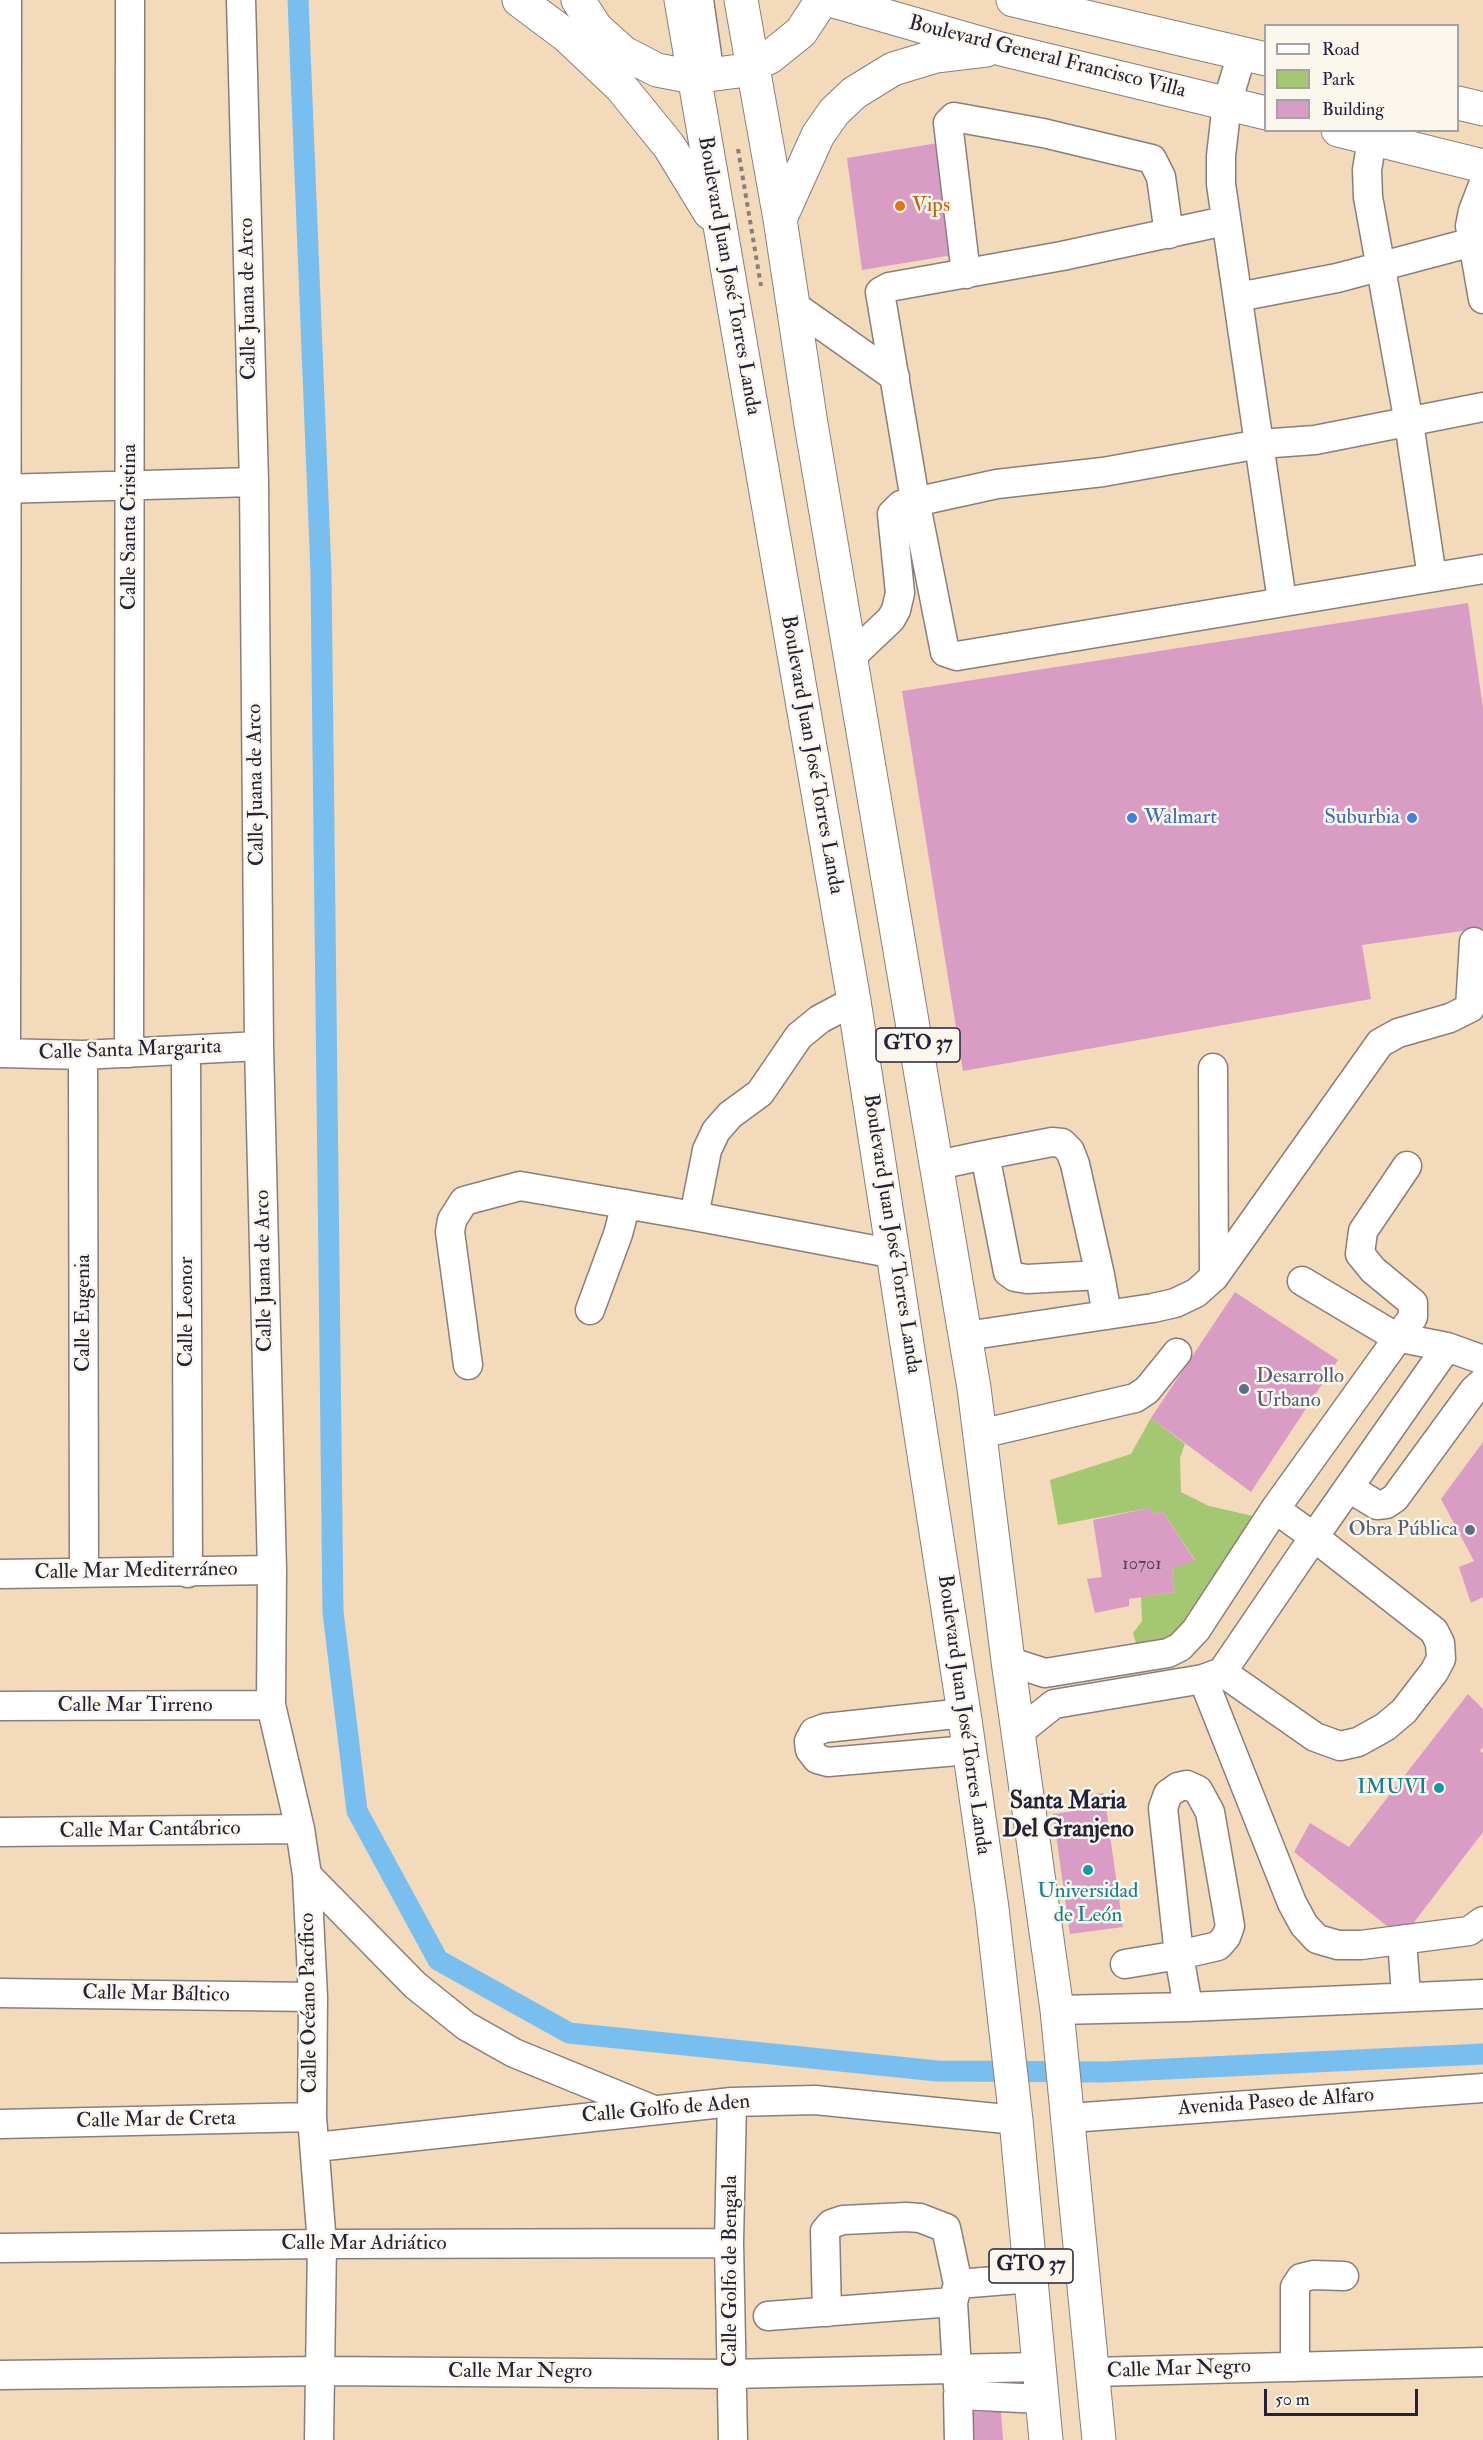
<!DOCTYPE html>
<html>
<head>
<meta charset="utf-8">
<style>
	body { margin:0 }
	#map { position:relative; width:1483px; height:2440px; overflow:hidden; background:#f3daba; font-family:"IM FELL Double Pica",serif }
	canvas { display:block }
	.legend { position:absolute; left:1264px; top:24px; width:195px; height:108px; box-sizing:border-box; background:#fbf7ec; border:2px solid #a4a2a5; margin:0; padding:8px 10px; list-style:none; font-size:18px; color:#22223b }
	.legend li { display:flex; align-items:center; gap:12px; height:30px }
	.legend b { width:30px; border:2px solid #a4a2a5 }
	.scale { position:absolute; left:1264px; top:2389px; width:154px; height:27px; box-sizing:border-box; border:3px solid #22223b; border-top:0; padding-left:8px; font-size:18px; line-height:21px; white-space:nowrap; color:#22223b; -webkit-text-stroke:4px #fbf7ec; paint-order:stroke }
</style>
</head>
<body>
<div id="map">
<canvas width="1483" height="2440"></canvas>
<ul class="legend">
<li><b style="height:8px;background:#fff"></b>Road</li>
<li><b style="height:16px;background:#a4c771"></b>Park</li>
<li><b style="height:16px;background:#d89cc5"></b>Building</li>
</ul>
<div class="scale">50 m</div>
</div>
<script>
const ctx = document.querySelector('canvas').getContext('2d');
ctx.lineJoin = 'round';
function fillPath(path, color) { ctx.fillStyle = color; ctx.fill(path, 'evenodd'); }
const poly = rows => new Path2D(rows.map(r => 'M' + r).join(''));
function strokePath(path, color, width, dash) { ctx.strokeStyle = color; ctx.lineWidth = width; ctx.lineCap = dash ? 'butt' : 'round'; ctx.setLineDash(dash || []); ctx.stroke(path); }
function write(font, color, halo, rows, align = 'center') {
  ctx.font = font + ' "IM FELL Double Pica",serif'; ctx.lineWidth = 5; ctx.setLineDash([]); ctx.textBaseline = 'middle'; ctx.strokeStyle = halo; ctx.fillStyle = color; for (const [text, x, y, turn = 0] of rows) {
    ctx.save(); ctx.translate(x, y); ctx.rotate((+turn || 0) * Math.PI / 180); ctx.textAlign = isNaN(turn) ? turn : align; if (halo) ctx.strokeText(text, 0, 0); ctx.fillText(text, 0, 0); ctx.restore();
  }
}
const green = poly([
	[1151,1418,1185,1444,1180,1458,1181,1492,1209,1506,1262,1518,1188,1639,1137,1647,1133,1633,1142,1621,1141,1597,1174,1592,1172,1569,1195,1560,1163,1512,1154,1514,1149,1508,1058,1525,1050,1480,1131,1454]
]);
const canal = poly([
	[298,0,321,573,333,1612,357,1811,438,1960,569,2033,937,2071,1104,2072,1483,2054]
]);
const building = poly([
	[938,143,953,255,862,270,847,158],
	[1468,603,1483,708,1483,928,1362,945,1371,999,963,1071,902,691],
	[1235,1292,1338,1360,1251,1492,1151,1418],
	[1483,1442,1483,1597,1471,1603,1459,1567,1474,1561,1441,1499],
	[1149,1508,1154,1514,1163,1512,1195,1561,1172,1569,1174,1592,1129,1599,1129,1606,1095,1613,1087,1579,1102,1577,1093,1520],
	[1468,1694,1483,1709,1483,1747,1480,1751,1483,1753,1483,1832,1402,1938,1294,1852,1310,1823,1349,1847],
	[1104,1793,1123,1927,1070,1934,1053,1814,1074,1811,1072,1797],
	[1001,2411,1003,2440,944,2440,943,2414]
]);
const path = poly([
	[738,149,761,286]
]);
const minor = poly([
	[241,0,254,482,259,1046,272,1570,271,1705,300,1829,307,1875,313,1997,312,2117,322,2244,319,2440],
	[699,0,710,76],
	[1242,54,1227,103,1221,156,1221,184,1282,601],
	[1372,139,1367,170,1368,197,1409,423,1432,577],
	[1225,221,1062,256,889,287,880,292,915,500,945,652,957,656,1483,569],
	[1473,242,1470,226,1473,211,1483,185],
	[966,274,948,123,954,117,1043,133,1152,159,1161,177,1169,234],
	[1238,297,1337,278,1473,242,1483,299],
	[793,305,895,377],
	[0,489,254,482],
	[852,656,891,619,896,610,900,593,892,514,901,505,997,484,1103,472,1260,444,1315,440,1483,407],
	[186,1051,188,1573],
	[0,1053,83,1055,259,1046],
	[6,1053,7,0],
	[129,1053,130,0],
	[83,1055,84,1572],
	[1213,1068,1214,1277],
	[938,1165,985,1155],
	[694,1216,707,1150,716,1131,730,1115,760,1093,799,1036,820,1019,854,1001],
	[1100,1275,1027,1279,1015,1277,1008,1272,985,1155,1052,1142,1062,1143,1070,1151,1075,1164,1100,1275,1107,1315],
	[1302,1281,1396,1337,1447,1347,1483,1360],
	[590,1310,618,1234,626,1204],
	[966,1336,1153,1308,1175,1303,1196,1293,1214,1277,1380,1043,1398,1033,1450,1018,1470,1008,1474,942],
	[468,1365,450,1232,452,1220,464,1201,520,1186,694,1216,895,1254],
	[980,1434,1135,1398,1147,1390,1177,1353],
	[1349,1488,1377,1505,1386,1504,1395,1498,1474,1390,1483,1382],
	[1275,1509,1413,1317,1413,1303,1373,1270,1360,1254,1363,1231,1407,1166],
	[0,1574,272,1570],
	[1008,1661,1045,1673,1168,1653,1180,1647,1196,1630,1275,1509,1314,1537,1222,1672,1203,1679,1054,1704,1019,1732],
	[1222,1672,1315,1737,1340,1746,1358,1742,1385,1727,1404,1711,1434,1672,1441,1659,1440,1643,1434,1631,1314,1537,1447,1347],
	[1203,1679,1292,1903,1304,1925,1317,1939,1338,1945,1361,1945,1469,1931,1483,1921],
	[0,1706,271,1705],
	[964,1713,825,1728,814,1732,809,1741,810,1750,817,1759,828,1762,969,1750],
	[0,1832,300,1829],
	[307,1875,415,1985,466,2026,514,2053,649,2108],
	[1402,1940,1406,1995],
	[1125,1964,1179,1955,1163,1808,1168,1794,1178,1787,1187,1785,1198,1790,1210,1812,1230,1926,1226,1937,1218,1946,1179,1955,1188,2007],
	[0,1993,313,1997],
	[1057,2010,1188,2007,1483,1994],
	[732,2102,729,2243,733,2440],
	[1070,2118,1483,2088],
	[0,2124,312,2117],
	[316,2147,732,2102,815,2100,1016,2120],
	[0,2248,322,2244,729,2243],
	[953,2302,958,2387],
	[827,2312,825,2231,831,2224,843,2220,906,2217,920,2218,946,2228,958,2284],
	[768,2316,953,2302,958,2284,1032,2278],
	[1295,2367,1295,2287,1301,2278,1313,2275,1344,2276],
	[1091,2372,1483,2362],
	[0,2375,319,2371,730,2374,1039,2367],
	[959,2440,958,2395,1042,2399]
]);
const major = poly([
	[519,0,567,36,621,87,669,146,710,213],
	[578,0,596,28,624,53,657,70,693,77,739,71,770,57,801,32,822,0],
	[681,0,854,1001,964,1713,992,1908,1016,2120,1046,2440],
	[741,0,780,219,811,424,974,1388,1008,1661,1057,2010,1099,2440],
	[830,0,1001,49,1266,113],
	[1013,0,1266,59],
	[1458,103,1483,109],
	[1338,130,1483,166],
	[780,219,818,135,834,112,854,93,893,69,936,56,986,50]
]);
const markers = [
	[900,206,6,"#e8710a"],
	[1132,818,6,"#3f7fe0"],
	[1412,818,6,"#3f7fe0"],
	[1244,1389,6,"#5c6f8a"],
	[1470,1530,6,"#5c6f8a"],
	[1439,1788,6,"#0f9aa8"],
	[1088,1870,6,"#0f9aa8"]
];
const numberNames = [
	["10701",1142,1565]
];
const shields = [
	[918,1045,84],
	[1031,2266,84]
];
const shieldNames = [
	["GTO 37",918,1045],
	["GTO 37",1031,2266]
];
const streetNames = [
	["Boulevard General Francisco Villa",1047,58,14],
	["Boulevard Juan José Torres Landa",728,276,80],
	["Calle Juana de Arco",249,299,-91],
	["Calle Santa Cristina",130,527,-90],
	["Boulevard Juan José Torres Landa",811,755,80],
	["Calle Juana de Arco",257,785,-91],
	["Calle Santa Margarita",130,1051,-2],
	["Boulevard Juan José Torres Landa",891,1234,81],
	["Calle Juana de Arco",265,1271,-91],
	["Calle Leonor",187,1312,-90],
	["Calle Eugenia",84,1313,-90],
	["Calle Mar Mediterráneo",136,1572,-1],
	["Calle Mar Tirreno",135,1706],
	["Boulevard Juan José Torres Landa",963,1715,82],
	["Calle Mar Cantábrico",150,1831,-1],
	["Calle Mar Báltico",156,1995,1],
	["Calle Océano Pacífico",310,2003,-91],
	["Avenida Paseo de Alfaro",1276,2103,-4],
	["Calle Golfo de Aden",666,2110,-5],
	["Calle Mar de Creta",156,2121,-1],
	["Calle Mar Adriático",364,2244],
	["Calle Golfo de Bengala",731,2271,-90],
	["Calle Mar Negro",1179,2370,-2],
	["Calle Mar Negro",520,2372]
];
const foodNames = [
	["Vips",912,206]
];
const shopNames = [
	["Walmart",1144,818],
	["Suburbia",1400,818,"right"]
];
const serviceNames = [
	["Desarrollo",1256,1377],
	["Urbano",1256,1401],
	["Obra Pública",1458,1530,"right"]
];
const cultureNames = [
	["IMUVI",1427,1788],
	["Universidad",1088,1892,"center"],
	["de León",1088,1916,"center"]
];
const quarterNames = [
	["Santa Maria",1068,1803],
	["Del Granjeno",1068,1831]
];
fillPath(green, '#a4c771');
strokePath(canal, '#78beef', 21);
fillPath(building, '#d89cc5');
strokePath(minor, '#8a7e7a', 31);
strokePath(major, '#8a7e7a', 35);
strokePath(path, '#8a7e7a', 4, [4.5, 4.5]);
strokePath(minor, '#fff', 28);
strokePath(major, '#fff', 33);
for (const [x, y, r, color] of markers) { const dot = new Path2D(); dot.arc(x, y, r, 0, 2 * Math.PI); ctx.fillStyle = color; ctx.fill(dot); strokePath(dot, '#fbf7ec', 2); }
write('18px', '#50405e', null, numberNames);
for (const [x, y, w] of shields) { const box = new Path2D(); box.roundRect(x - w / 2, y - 17, w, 34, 4.5); ctx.fillStyle = '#fbf7ec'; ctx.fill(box); strokePath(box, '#22223b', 1.5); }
write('bold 20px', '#22223b', null, shieldNames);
write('21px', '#22223b', '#fbf7ec', streetNames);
write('21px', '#c56008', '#fbf7ec', foodNames, 'left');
write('21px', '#366cbe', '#fbf7ec', shopNames, 'left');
write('21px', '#4e5e75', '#fbf7ec', serviceNames, 'left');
write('21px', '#0d838f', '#fbf7ec', cultureNames, 'right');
write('bold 24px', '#22223b', '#fbf7ec', quarterNames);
</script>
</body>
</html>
